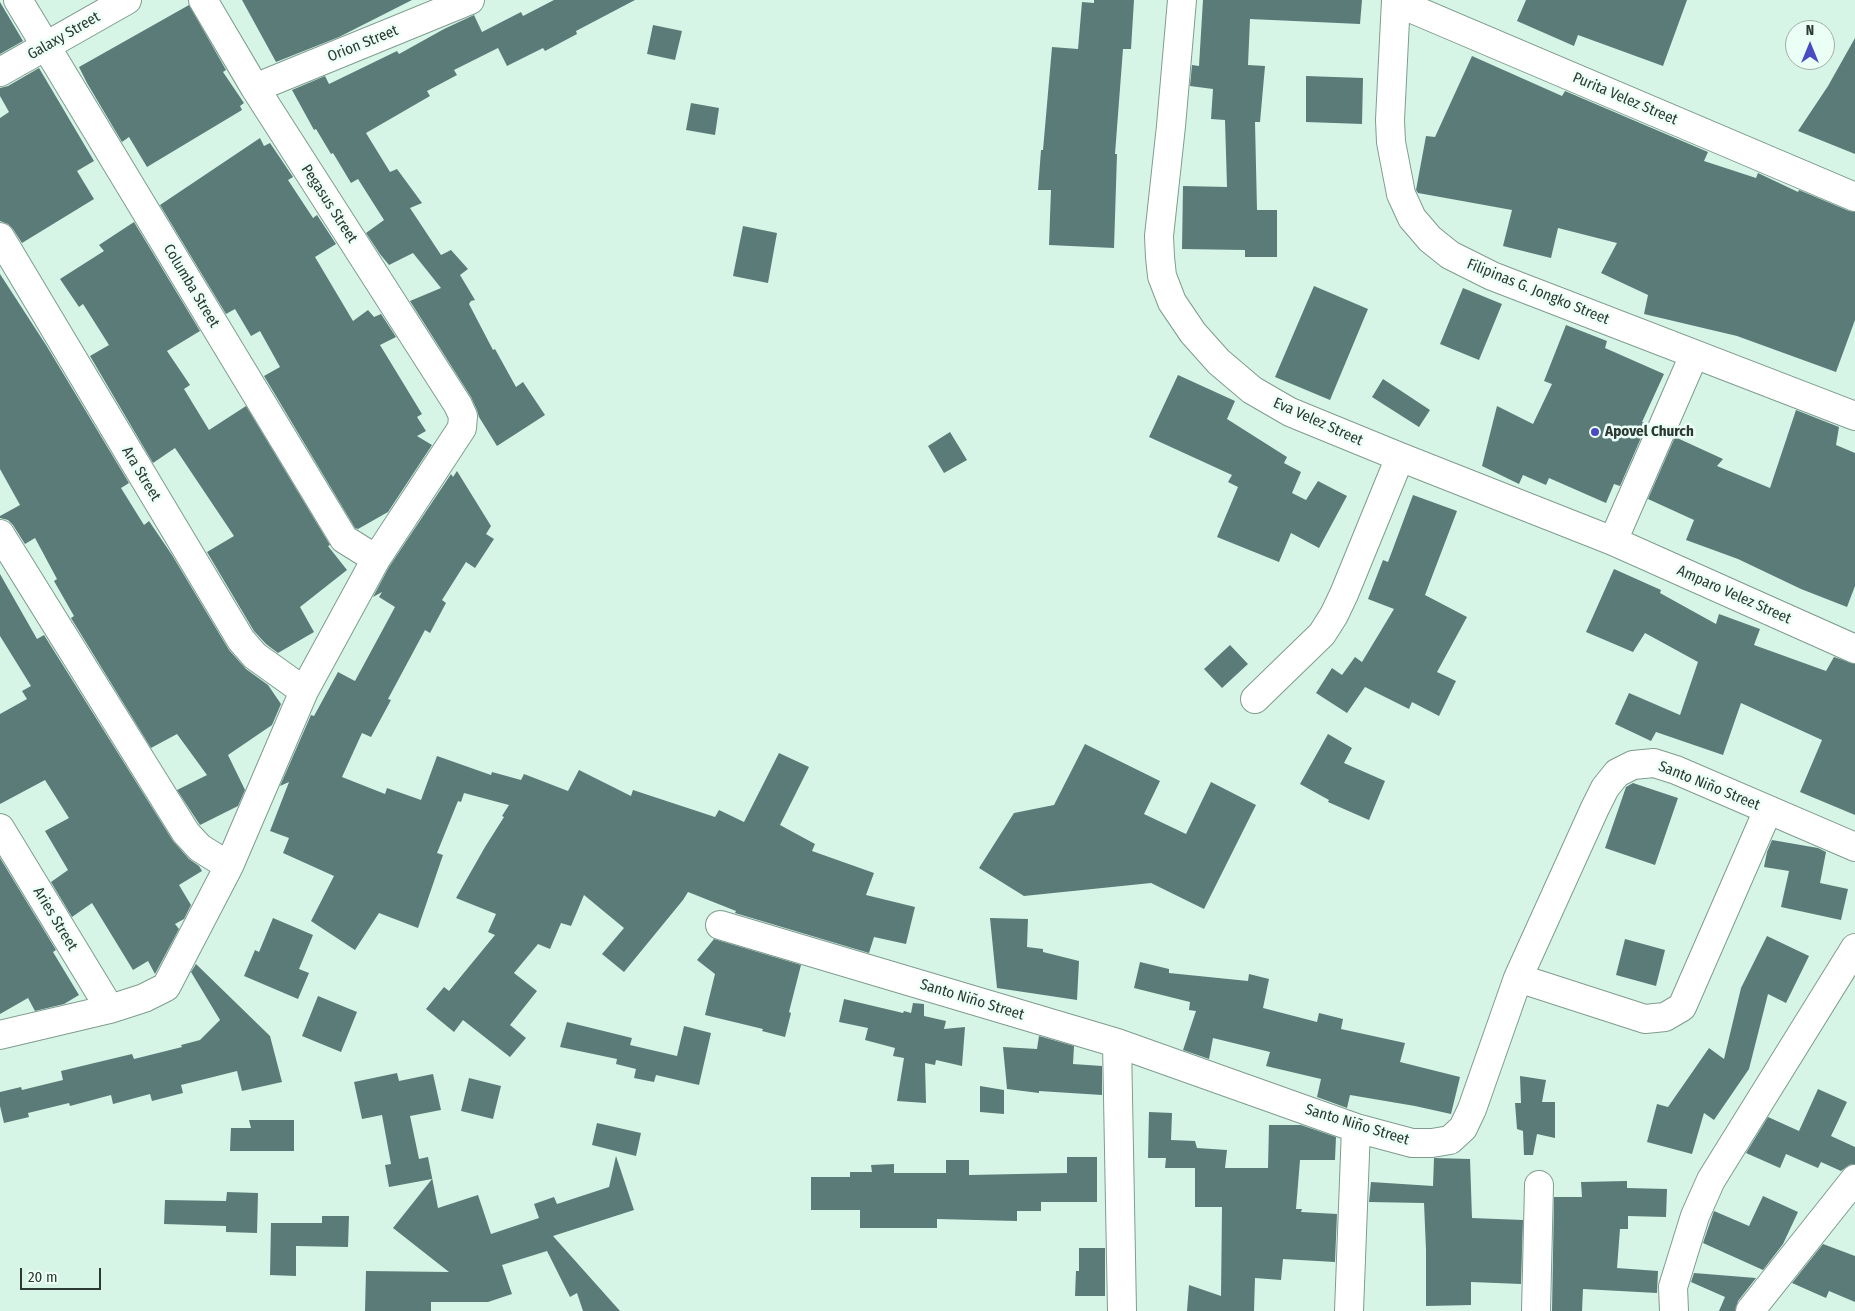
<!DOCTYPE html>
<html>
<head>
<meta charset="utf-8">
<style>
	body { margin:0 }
	#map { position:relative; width:1855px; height:1311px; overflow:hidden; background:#d6f5e7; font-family:"Fira Sans Condensed",sans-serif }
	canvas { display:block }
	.north { position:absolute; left:1785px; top:20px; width:50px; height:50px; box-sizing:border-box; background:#ecfff7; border:1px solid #9fafa9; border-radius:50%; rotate:0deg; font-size:14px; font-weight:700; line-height:20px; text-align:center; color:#2c3833 }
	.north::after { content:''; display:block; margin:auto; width:18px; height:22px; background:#484bc1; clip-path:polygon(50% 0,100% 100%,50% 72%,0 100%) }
	.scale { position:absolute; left:20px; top:1268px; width:81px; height:22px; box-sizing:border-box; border:2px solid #2c3833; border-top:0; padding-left:6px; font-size:15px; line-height:18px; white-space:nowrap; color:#2c3833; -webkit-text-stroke:4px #ecfff7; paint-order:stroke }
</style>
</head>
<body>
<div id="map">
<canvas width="1855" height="1311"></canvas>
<div class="north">N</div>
<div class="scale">20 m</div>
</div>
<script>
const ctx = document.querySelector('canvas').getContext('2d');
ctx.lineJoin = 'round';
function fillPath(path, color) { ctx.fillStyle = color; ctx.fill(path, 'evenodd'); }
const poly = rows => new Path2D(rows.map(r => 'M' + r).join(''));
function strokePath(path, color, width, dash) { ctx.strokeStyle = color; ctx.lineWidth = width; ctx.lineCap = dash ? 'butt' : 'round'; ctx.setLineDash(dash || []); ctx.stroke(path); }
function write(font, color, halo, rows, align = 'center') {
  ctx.font = font + ' "Fira Sans Condensed",sans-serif'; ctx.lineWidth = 5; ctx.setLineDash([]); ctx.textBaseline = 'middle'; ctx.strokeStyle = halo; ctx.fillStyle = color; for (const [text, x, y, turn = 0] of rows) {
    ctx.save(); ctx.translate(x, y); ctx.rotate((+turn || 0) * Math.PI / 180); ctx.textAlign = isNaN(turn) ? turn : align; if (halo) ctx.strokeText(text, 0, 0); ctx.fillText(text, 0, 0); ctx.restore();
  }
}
const building = poly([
	[242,0,412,0,339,37,276,62],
	[554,0,635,0,576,31,577,34,545,51,543,48,507,66,498,48,454,70,457,75,427,91,430,96,366,133,390,172,397,169,422,203,410,208,441,255,451,250,468,269,460,275,475,300,471,301,469,304,493,350,495,349,516,387,523,382,545,415,497,446,479,417,477,410,471,397,410,301,441,288,413,253,389,265,380,254,366,233,384,220,358,179,351,183,333,153,331,154,316,129,314,130,292,90,325,76,329,84,397,51,399,54,444,29,474,15,482,32,521,12,523,16],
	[1094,0,1134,0,1131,49,1123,49,1115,154,1117,154,1114,248,1049,245,1051,190,1038,190,1041,150,1043,150,1052,47,1078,49,1082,2,1094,3],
	[1203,0,1362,0,1360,24,1250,19,1248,65,1265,66,1260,122,1255,122,1257,210,1277,210,1277,257,1245,257,1245,250,1182,249,1183,186,1227,187,1225,120,1211,119,1213,89,1190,86,1192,65,1199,66],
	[1526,0,1687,0,1663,66,1578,35,1574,46,1517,21],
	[0,2,23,41,0,54],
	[189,5,226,70,223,72,244,103,240,106,242,110,147,167,129,137,122,142,87,83,79,67],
	[653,25,682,31,675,60,647,54],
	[1855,38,1855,154,1798,131,1828,86],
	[1472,56,1562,96,1565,91,1708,152,1704,161,1756,178,1758,173,1798,192,1799,190,1849,211,1855,212,1855,320,1836,372,1737,336,1644,314,1648,295,1601,273,1617,243,1558,228,1551,258,1503,246,1512,210,1418,193,1416,190,1426,136,1435,137],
	[39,68,94,161,77,171,94,199,22,243,13,229,8,224,0,221,0,118,9,112,0,96,0,88,8,86],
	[1306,76,1363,78,1362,124,1306,122],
	[691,103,719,108,715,135,686,130],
	[260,138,264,146,270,143,293,177,288,180,313,218,317,215,336,244,315,257,353,321,368,310,374,317,381,314,396,337,380,345,422,414,417,417,426,431,417,436,432,445,388,512,358,529,355,528,264,376,280,367,260,331,251,336,235,309,226,314,160,205],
	[134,222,200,331,167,351,190,385,184,389,209,430,246,406,330,545,328,546,347,570,300,607,314,632,278,653,266,644,254,631,207,552,234,536,175,448,153,463,90,356,109,345,83,304,79,307,60,279,104,251,99,245],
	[743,226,777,233,768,283,733,276],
	[0,274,46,345,129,483,121,488,144,525,149,521,172,555,229,650,246,669,268,685,281,704,272,725,228,755,245,790,238,806,200,825,177,790,207,775,177,734,151,748,71,618,74,616,54,581,57,579,35,538,25,544,13,525,8,520,0,518,0,516,20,505,0,469],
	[1314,286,1368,309,1330,400,1275,377],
	[1463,288,1502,304,1479,360,1440,344],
	[1566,325,1607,341,1605,348,1664,374,1642,422,1647,424,1620,486,1614,484,1606,503,1549,478,1546,485,1523,475,1519,484,1482,466,1497,406,1533,424,1552,384,1544,381],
	[1178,375,1235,401,1227,419,1287,457,1284,463,1301,472,1292,493,1306,500,1318,481,1347,496,1319,548,1291,533,1279,562,1217,537,1238,487,1228,482,1232,475,1149,437],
	[1383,379,1430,410,1419,427,1372,397],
	[1796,410,1839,427,1836,445,1855,453,1855,586,1847,607,1801,589,1738,559,1686,540,1694,520,1648,499,1675,437,1723,459,1717,466,1770,488],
	[950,432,967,460,944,473,928,446],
	[457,471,491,526,486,534,494,539,475,568,466,562,442,600,446,603,430,633,425,630,388,699,391,700,371,737,362,733,342,777,385,794,387,788,421,800,437,756,491,775,492,772,521,780,524,774,568,791,579,770,631,796,633,790,715,817,719,810,744,822,779,753,809,767,780,825,815,844,812,851,874,873,866,895,915,907,906,944,874,937,869,953,735,913,736,911,688,892,683,900,624,972,602,954,624,928,584,895,571,926,561,923,550,949,538,944,514,973,537,991,510,1025,526,1038,510,1057,463,1020,454,1032,426,1009,444,987,449,991,495,935,488,932,496,914,456,898,485,847,504,817,502,816,509,805,464,793,461,802,458,801,437,853,443,855,418,928,379,913,355,950,311,921,334,876,283,853,289,838,270,831,289,782,280,786,311,715,314,716,338,672,355,681,395,607,379,597,382,592,373,597,389,567,451,474,453,477],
	[1413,495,1457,511,1425,595,1467,617,1437,672,1456,681,1439,716,1412,702,1409,709,1365,687,1347,713,1316,693,1332,668,1342,675,1355,657,1362,662,1394,609,1368,599,1383,560,1388,562],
	[1614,569,1661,590,1660,593,1716,624,1719,614,1760,629,1754,645,1826,671,1834,657,1855,664,1855,815,1800,792,1822,740,1741,703,1723,755,1656,732,1651,741,1615,724,1629,693,1680,715,1698,662,1645,633,1633,652,1586,632],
	[0,574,37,639,44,635,173,841,189,859,199,866,202,871,179,885,191,905,184,919,175,924,179,929,155,974,148,961,133,970,92,903,72,917,51,882,68,870,45,831,69,818,45,780,0,804,0,714,27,699,22,691,31,686,0,636],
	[1230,645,1248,664,1222,688,1204,669],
	[1328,734,1352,748,1344,763,1385,781,1369,820,1328,802,1329,800,1300,784],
	[1085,744,1160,781,1144,814,1186,834,1211,782,1256,805,1204,909,1151,883,1024,896,979,868,1014,813,1054,805],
	[1633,783,1678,798,1655,865,1605,848,1626,787],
	[1772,840,1818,848,1826,852,1820,883,1848,889,1841,920,1781,907,1789,871,1764,867,1767,852],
	[0,858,56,950,53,952,79,995,64,1004,35,1011,28,998,0,1014],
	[273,918,313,935,299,969,309,973,298,999,244,976,255,950,259,952],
	[990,918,1028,919,1027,947,1043,949,1043,952,1079,961,1077,1000,997,988],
	[1767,936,1809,956,1786,1003,1768,994,1749,1069,1714,1120,1704,1113,1692,1154,1647,1142,1657,1104,1668,1107,1709,1048,1724,1059,1741,988],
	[714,939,801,965,789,1012,791,1013,785,1037,762,1031,763,1029,705,1015,715,974,697,960],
	[1625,939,1665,950,1656,986,1616,975],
	[1140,962,1169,969,1169,973,1248,981,1249,974,1269,979,1263,1008,1317,1022,1319,1013,1343,1019,1341,1029,1405,1043,1400,1062,1460,1077,1451,1114,1415,1106,1350,1095,1347,1108,1317,1097,1321,1079,1266,1066,1270,1052,1213,1038,1209,1059,1183,1050,1196,1011,1189,1010,1190,1002,1134,988],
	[196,964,270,1036,282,1082,242,1091,237,1071,181,1085,183,1093,152,1101,150,1094,113,1104,111,1095,70,1106,69,1103,28,1113,29,1117,4,1123,0,1106,0,1092,21,1087,22,1090,63,1080,61,1071,132,1054,134,1059,182,1047,181,1045,200,1040,220,1020,191,972],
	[318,996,357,1012,341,1052,302,1036],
	[844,999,903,1013,904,1011,911,1013,913,1003,924,1004,924,1016,946,1021,944,1029,965,1027,962,1066,936,1060,935,1065,925,1063,926,1103,897,1101,904,1058,893,1056,895,1048,865,1040,868,1028,839,1022],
	[567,1022,632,1038,630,1045,677,1056,684,1026,711,1033,699,1085,656,1075,654,1082,634,1078,636,1069,616,1064,617,1059,560,1047],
	[1039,1036,1074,1046,1073,1064,1102,1066,1102,1095,1039,1091,1039,1093,1007,1089,1003,1047,1037,1049],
	[397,1073,399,1081,433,1074,441,1110,410,1116,419,1159,428,1157,438,1208,478,1195,491,1234,539,1218,534,1204,554,1197,557,1204,609,1187,616,1156,634,1210,553,1236,620,1311,583,1311,577,1293,570,1297,547,1251,502,1265,512,1294,488,1302,431,1302,431,1311,365,1311,366,1271,449,1272,393,1228,432,1179,389,1187,385,1165,391,1164,382,1115,362,1119,354,1082],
	[1520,1076,1546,1080,1542,1102,1555,1102,1555,1138,1537,1134,1533,1155,1524,1155,1523,1131,1517,1129,1515,1103,1521,1103],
	[469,1078,501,1086,493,1119,461,1111],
	[980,1086,1004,1090,1004,1114,980,1112],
	[1818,1089,1847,1102,1831,1136,1855,1147,1855,1164,1849,1165,1841,1171,1821,1162,1818,1168,1786,1154,1780,1168,1746,1153,1768,1117,1799,1131],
	[1149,1112,1172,1113,1171,1140,1195,1141,1197,1148,1227,1150,1225,1168,1268,1168,1269,1125,1301,1125,1336,1137,1335,1160,1300,1160,1296,1209,1302,1209,1301,1212,1337,1214,1335,1262,1283,1259,1281,1280,1255,1278,1254,1311,1187,1311,1189,1285,1221,1296,1222,1207,1195,1207,1195,1168,1165,1168,1166,1158,1148,1158],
	[249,1120,294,1120,294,1151,230,1151,231,1128,251,1128],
	[597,1123,641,1133,636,1156,592,1145],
	[1067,1157,1097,1157,1097,1202,1041,1202,1041,1211,1017,1211,1017,1221,937,1219,937,1228,860,1228,860,1210,811,1210,811,1177,850,1177,850,1172,872,1172,871,1165,894,1164,894,1173,946,1173,946,1160,969,1160,969,1175,1067,1173],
	[1434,1158,1470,1159,1472,1218,1523,1220,1521,1284,1471,1282,1471,1305,1426,1306,1426,1250,1424,1203,1369,1202,1371,1182,1433,1186],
	[1627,1181,1627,1188,1667,1189,1666,1217,1628,1216,1628,1229,1620,1229,1617,1268,1658,1271,1657,1293,1583,1289,1582,1311,1552,1311,1554,1197,1582,1197,1581,1182],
	[227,1192,258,1193,257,1233,226,1232,226,1226,164,1224,165,1200,226,1201],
	[1763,1196,1798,1212,1783,1244,1763,1270,1703,1243,1714,1211,1749,1226],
	[322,1216,349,1216,348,1247,296,1246,296,1276,270,1275,271,1223,322,1223],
	[1823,1244,1855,1256,1855,1302,1829,1291,1826,1298,1792,1283],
	[1079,1248,1105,1248,1105,1296,1075,1296,1076,1271,1079,1271],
	[1694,1273,1756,1278,1738,1301,1735,1311,1719,1311,1725,1297,1691,1282]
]);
const minor = poly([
	[18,0,344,539,376,559],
	[1182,0,1171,126,1159,236,1160,257,1162,276,1172,302,1193,333,1219,362,1252,390,1290,412,1400,457,1613,541,1855,649],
	[1396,0,1390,120,1391,142,1401,194,1412,218,1430,239,1450,255,1492,276,1855,416],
	[1396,2,1855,197],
	[0,72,127,0],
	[255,88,470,0],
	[0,237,241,640,255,656,304,691],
	[0,534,186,833,200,848,229,866],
	[1613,541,1694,355],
	[1255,699,1322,634,1334,615,1344,594,1400,457],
	[0,828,110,1009],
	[720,925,1117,1043,1356,1128,1412,1143,1432,1143,1450,1140,1463,1128,1472,1109,1518,978,1595,808,1605,788,1617,773,1633,765,1654,763,1676,770,1855,847],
	[1518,978,1645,1019,1665,1017,1682,1007,1768,810],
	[0,1035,110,1009,144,998,166,987,229,866,304,691,376,559,462,428,463,416,458,405,255,88,203,0],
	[1117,1043,1122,1311],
	[1349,1311,1356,1128],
	[1536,1311,1539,1185],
	[1674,1311,1673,1287,1695,1216,1711,1180,1855,948],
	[1750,1311,1855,1179]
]);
const markers = [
	[1595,432,5,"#484bc1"]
];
const streetNames = [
	["Galaxy Street",64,36,-30],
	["Orion Street",363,44,-22],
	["Purita Velez Street",1625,99,23],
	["Pegasus Street",329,204,57],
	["Columba Street",191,286,59],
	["Filipinas G. Jongko Street",1538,292,22],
	["Eva Velez Street",1318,422,24],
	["Ara Street",141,474,59],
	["Amparo Velez Street",1734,595,24],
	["Santo Niño Street",1709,786,22],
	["Aries Street",55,919,59],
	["Santo Niño Street",972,1000,17],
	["Santo Niño Street",1357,1125,17]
];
const poiNames = [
	["Apovel Church",1605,432]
];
fillPath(building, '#5b7b78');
strokePath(minor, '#7f9c8f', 30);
strokePath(minor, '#fff', 28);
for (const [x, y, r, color] of markers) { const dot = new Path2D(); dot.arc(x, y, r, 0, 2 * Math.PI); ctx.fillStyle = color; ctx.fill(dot); strokePath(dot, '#ecfff7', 2); }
write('15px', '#2c3833', '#ecfff7', streetNames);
write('bold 15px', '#2c3833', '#ecfff7', poiNames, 'left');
</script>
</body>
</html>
